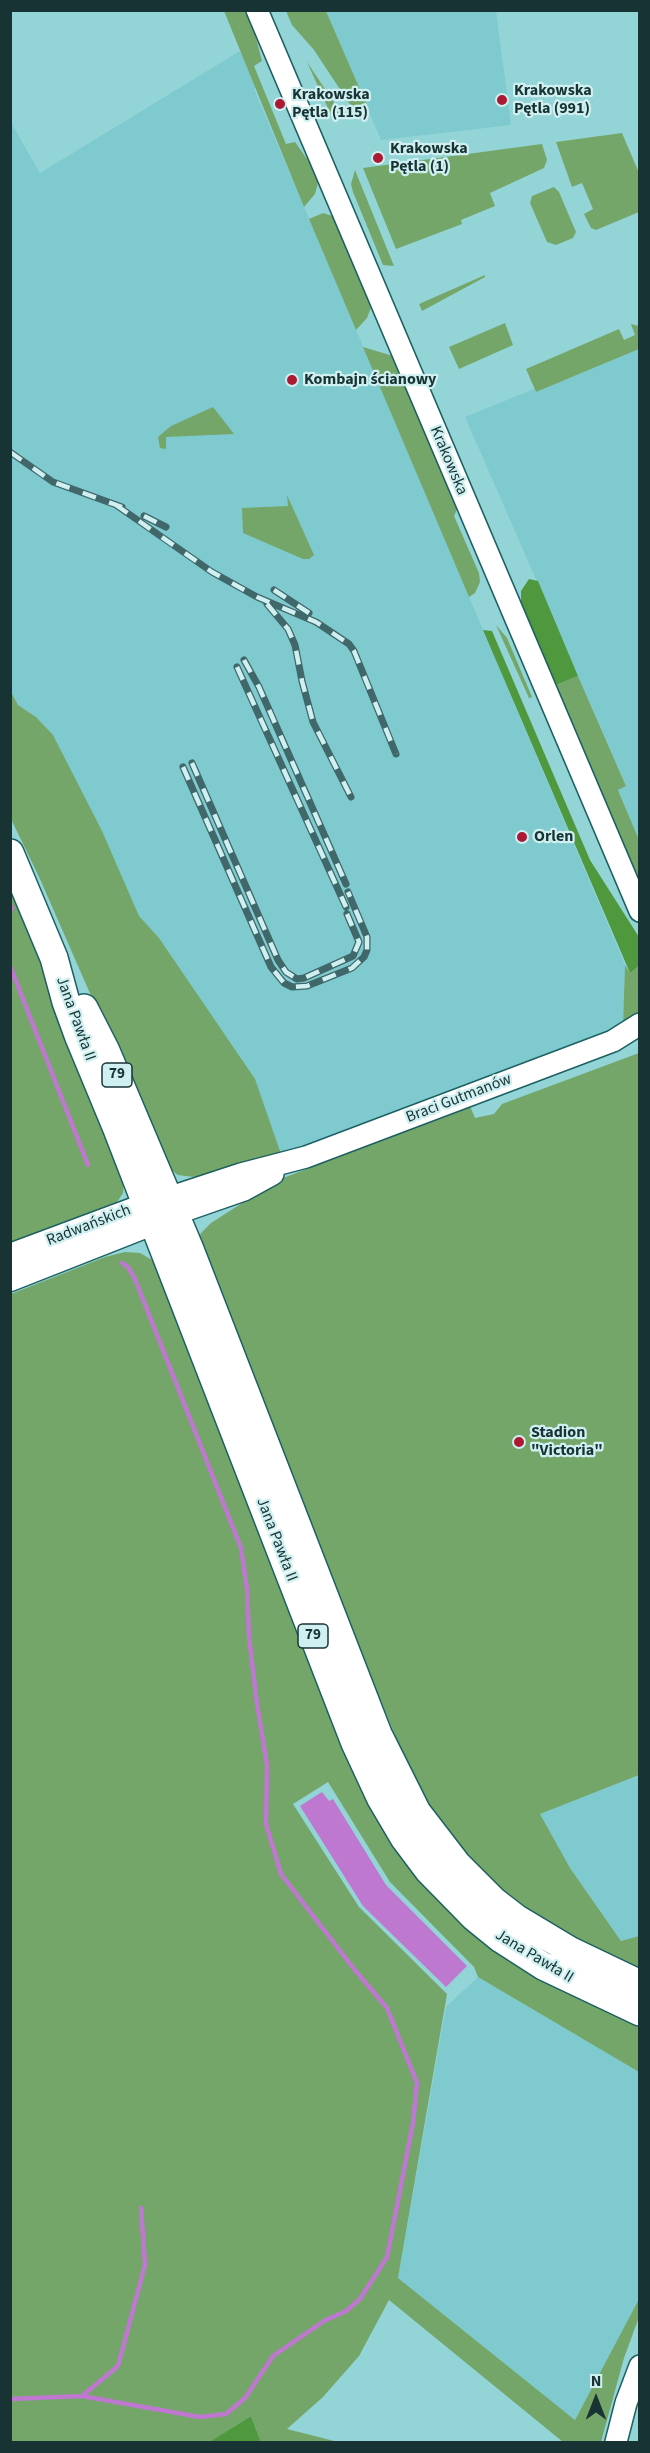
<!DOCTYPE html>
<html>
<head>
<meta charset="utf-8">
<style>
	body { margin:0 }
	#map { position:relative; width:650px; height:2453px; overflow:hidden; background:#93d4d7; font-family:"Source Sans 3",sans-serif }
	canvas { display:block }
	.frame { position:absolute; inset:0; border:12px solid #183334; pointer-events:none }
	.north { position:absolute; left:566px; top:2369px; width:60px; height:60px; -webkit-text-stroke:4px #cfeff0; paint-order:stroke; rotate:0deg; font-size:16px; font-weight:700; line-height:24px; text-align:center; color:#183334 }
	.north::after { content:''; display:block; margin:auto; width:21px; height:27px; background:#183334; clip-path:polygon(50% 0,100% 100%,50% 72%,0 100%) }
</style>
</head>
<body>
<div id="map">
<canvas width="650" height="2453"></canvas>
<div class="frame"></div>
<div class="north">N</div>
</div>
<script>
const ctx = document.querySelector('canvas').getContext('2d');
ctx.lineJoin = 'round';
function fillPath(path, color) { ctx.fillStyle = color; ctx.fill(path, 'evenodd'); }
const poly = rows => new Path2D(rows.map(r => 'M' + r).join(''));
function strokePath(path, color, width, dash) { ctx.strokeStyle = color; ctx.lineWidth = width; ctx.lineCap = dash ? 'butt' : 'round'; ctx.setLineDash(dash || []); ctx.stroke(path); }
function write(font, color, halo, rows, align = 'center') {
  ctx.font = font + ' "Source Sans 3",sans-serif'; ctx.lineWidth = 4.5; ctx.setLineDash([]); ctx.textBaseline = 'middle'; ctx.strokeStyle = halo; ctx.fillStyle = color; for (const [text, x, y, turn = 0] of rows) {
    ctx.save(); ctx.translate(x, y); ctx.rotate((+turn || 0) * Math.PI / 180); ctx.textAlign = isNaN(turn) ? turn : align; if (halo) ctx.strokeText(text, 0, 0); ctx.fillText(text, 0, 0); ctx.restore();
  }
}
const built = poly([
	[326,11,496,11,511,125,381,140],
	[240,51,256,87,254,89,625,965,623,1025,591,1040,442,1094,366,1125,281,1154,138,917,102,833,53,735,36,717,18,705,11,692,10,121,40,173],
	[639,349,639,840,618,789,626,785,465,417,534,389,536,392],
	[639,1775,639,1950,621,1941,570,1868,540,1814],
	[478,1977,639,2072,639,2299,575,2420,398,2278,446,2007]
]);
const green = poly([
	[224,11,249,11,262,61,254,66,286,144,295,142,317,173,318,183,315,194,304,207],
	[286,11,326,11,368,108,356,111,353,109,314,50,292,25],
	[307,62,341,113,332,117],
	[622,133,639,173,639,212,596,230,591,228,584,214,593,209,582,183,572,187,556,142],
	[542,144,547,160,544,168,490,193,495,206,461,220,462,224,396,249,363,168],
	[355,170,394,266,383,265,353,192,351,184],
	[554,187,559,192,576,232,573,238,556,245,547,242,530,203,532,196],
	[323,213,336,217,372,305,367,318,356,330,309,219],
	[485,275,485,277,422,311,419,304],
	[505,323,513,345,459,369,449,347],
	[631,324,639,326,639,349,536,392,526,369,619,329,624,340,635,335],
	[363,347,393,356,458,507,454,516,479,573,480,582,475,593,469,597],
	[213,407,234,434,166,437,166,449,160,448,158,437,171,426],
	[287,495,314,555,309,559,303,559,243,533,242,508,288,506],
	[496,625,507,638,532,697,529,698],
	[578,676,626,786,618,790,639,840,639,881,556,685],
	[11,692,18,705,36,717,53,735,102,831,139,916,159,938,255,1079,281,1154,194,1177,178,1175,165,1165,40,879,11,819],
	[10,881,124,1180,123,1193,117,1202,11,1243],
	[625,965,630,973,639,966,639,1018,623,1025],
	[639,1053,639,1775,540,1814,570,1868,621,1941,639,1936,639,1970,557,1932,502,1893,456,1847,419,1795,200,1253,198,1241,201,1233,211,1223,278,1180,470,1106,475,1118,494,1114,502,1104],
	[125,1252,140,1253,154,1261,409,1864,639,2024,639,2072,478,1977,474,1967,390,1882,328,1782,293,1804,359,1907,447,1994,398,2278,575,2420,639,2299,639,2317,624,2358,601,2442,563,2442,389,2300,359,2356,323,2397,287,2429,338,2442,261,2442,251,2416,209,2442,11,2442,11,1294,105,1257]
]);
const forest = poly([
	[529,579,538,581,578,676,556,685,521,604,521,591],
	[483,630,492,631,590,860,639,937,639,966,630,973],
	[251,2416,261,2442,209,2442]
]);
const water = poly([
	[322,1792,329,1801,333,1799,386,1885,467,1966,446,1987,363,1906,300,1806]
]);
const stream = poly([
	[10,905,12,909],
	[10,966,88,1165],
	[82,2396,118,2366,145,2265,141,2208],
	[10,2399,82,2396,200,2417,226,2414,245,2398,273,2356,324,2321,346,2311,360,2299,387,2257,413,2123,417,2083,387,2008,354,1969,281,1874,266,1824,267,1765,257,1704,249,1637,247,1589,241,1548,135,1279,128,1267,122,1263]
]);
const tertiary = poly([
	[257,10,640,911],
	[168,1198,241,1174,306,1157,613,1041,640,1024],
	[175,1214,244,1190,273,1174],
	[616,2442,626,2403,640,2366]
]);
const secondary = poly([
	[10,1256,163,1199],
	[10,1279,170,1216]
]);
const primary = poly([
	[10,853,54,958,66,1002,78,1035,117,1129,355,1743,381,1799,404,1838,428,1870,474,1917,501,1939,543,1966,640,2012],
	[84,1008,106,1051,189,1247,378,1734,417,1812,457,1864,494,1901,516,1918,571,1951,640,1984]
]);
const rail = poly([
	[10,452,53,482,122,507],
	[116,505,212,572,257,597,316,622,349,644,354,651,396,754],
	[144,516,166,527],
	[274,590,309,613],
	[267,604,288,629,295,645,302,681,313,722,351,797],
	[244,660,259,687,346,884],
	[237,667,346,907],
	[192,763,278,960,286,972,297,979,304,978,353,956,359,942,347,914],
	[183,767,271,967,284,983,292,987,307,986,352,968,364,957,367,950,367,937,348,892]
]);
const markers = [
	[502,100,6,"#ad1832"],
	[280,104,6,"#ad1832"],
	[378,158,6,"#ad1832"],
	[292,380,6,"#ad1832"],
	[522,837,6,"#ad1832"],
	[519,1442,6,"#ad1832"]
];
const shields = [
	[117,1075,30],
	[313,1636,30]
];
const shieldNames = [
	["79",117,1075],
	["79",313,1636]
];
const poiNames = [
	["Krakowska",514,91],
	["Pętla (991)",514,109],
	["Krakowska",292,95],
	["Pętla (115)",292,113],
	["Krakowska",390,149],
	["Pętla (1)",390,167],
	["Kombajn ścianowy",304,380],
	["Orlen",534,837],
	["Stadion",531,1433],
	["\"Victoria\"",531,1451]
];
const streetNames = [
	["Krakowska",448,461,67],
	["Jana Pawła II",75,1019,70],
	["Braci Gutmanów",459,1099,-21],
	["Radwańskich",89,1226,-21],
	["Jana Pawła II",276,1540,69],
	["Jana Pawła II",534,1957,31]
];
fillPath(built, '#7ecace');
fillPath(green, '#75a669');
fillPath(forest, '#50983d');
fillPath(water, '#bf78d0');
strokePath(stream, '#bf78d0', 4.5);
strokePath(tertiary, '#1c6063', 24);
strokePath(secondary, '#1c6063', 27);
strokePath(primary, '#1c6063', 30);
strokePath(tertiary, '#fff', 21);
strokePath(secondary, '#fff', 24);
strokePath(primary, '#fff', 27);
strokePath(rail, '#406769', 7);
strokePath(rail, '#cfeff0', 4.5, [14]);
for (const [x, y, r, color] of markers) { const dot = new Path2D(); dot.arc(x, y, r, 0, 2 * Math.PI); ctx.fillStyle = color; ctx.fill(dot); strokePath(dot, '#cfeff0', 2); }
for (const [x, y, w] of shields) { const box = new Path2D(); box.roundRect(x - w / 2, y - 12, w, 24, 4.5); ctx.fillStyle = '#cfeff0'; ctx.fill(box); strokePath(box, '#183334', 1.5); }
write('bold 15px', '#183334', null, shieldNames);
write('bold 16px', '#183334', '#cfeff0', poiNames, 'left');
write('16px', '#183334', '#cfeff0', streetNames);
</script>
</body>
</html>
